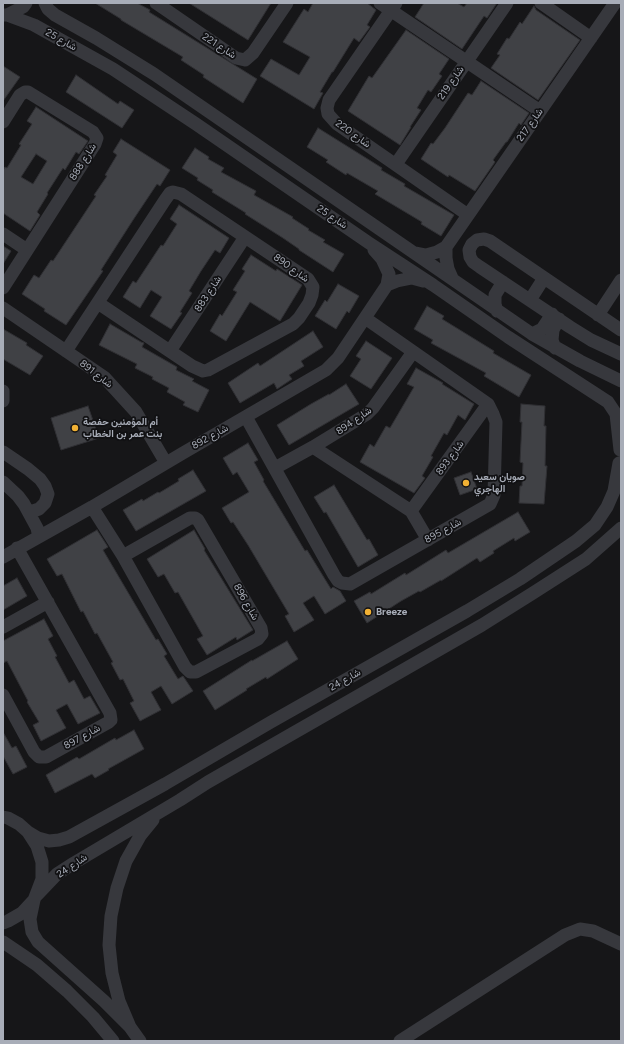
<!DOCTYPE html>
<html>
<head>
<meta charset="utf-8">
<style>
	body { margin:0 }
	#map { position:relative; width:624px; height:1044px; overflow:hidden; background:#161618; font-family:Figtree,sans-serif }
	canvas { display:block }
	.frame { position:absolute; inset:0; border:4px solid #a8adb8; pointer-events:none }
</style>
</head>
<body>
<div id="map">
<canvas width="624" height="1044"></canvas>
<div class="frame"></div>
</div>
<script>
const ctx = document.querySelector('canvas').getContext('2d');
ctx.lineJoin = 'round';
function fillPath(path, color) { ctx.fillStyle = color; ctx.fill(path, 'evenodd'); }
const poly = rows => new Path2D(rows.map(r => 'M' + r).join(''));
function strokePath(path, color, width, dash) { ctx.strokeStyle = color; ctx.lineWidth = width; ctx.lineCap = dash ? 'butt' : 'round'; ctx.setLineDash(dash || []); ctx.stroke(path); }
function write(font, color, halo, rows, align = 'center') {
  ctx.font = font + ' Figtree,Vazirmatn,sans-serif'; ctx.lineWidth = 3.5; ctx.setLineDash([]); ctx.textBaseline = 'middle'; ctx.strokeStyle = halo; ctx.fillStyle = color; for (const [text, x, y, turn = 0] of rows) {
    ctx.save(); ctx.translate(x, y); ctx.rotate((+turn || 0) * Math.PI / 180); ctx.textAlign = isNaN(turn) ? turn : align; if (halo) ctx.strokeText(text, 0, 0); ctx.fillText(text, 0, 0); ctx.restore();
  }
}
const building = poly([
	[95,3,137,3,150,10,149,12,257,79,243,103,203,77,204,75,181,60,183,57,121,20,121,19,95,3],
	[189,3,271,3,248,40,189,3],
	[313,3,367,3,376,10,367,25,370,27,359,42,354,38,333,72,332,72,320,92,323,93,314,109,260,76,271,59,299,75,310,57,283,42,304,9,308,12,313,3],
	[424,3,457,3,464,7,467,3,497,3,487,18,484,16,462,49,415,17,424,3],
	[534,6,536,10,580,40,538,100,491,68,500,55,497,54,507,38,509,39,520,22,522,24,534,6],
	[406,30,449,59,439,74,442,76,431,92,428,90,417,108,421,110,410,127,411,127,400,145,348,111,369,76,372,78,406,30],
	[3,66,20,77,3,101,3,66],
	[76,75,118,104,120,101,134,110,122,128,66,92,76,75],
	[481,81,529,113,521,125,519,123,507,142,506,142,493,160,495,162,475,191,449,175,448,177,421,159,431,143,433,144,445,128,468,93,472,95,481,81],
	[36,107,88,141,79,154,76,152,65,170,63,168,47,193,48,194,37,212,40,215,30,231,3,213,3,170,5,167,7,168,21,145,19,144,32,124,27,121,36,107],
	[36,154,47,161,33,184,21,177,36,154],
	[318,128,382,168,381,170,405,184,404,186,454,215,441,236,421,224,422,222,375,194,378,191,347,173,346,175,326,162,328,160,307,147,318,128],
	[121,139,170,170,160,186,157,184,133,220,101,270,103,271,66,325,44,311,45,309,22,294,34,275,39,278,51,260,53,261,96,196,94,195,107,176,105,175,117,155,113,152,121,139],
	[195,148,209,157,208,159,224,168,221,172,256,191,254,195,293,217,292,218,309,229,308,230,325,240,323,242,344,254,333,272,299,250,299,249,283,238,245,214,246,213,212,192,213,190,197,180,198,178,182,168,195,148],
	[179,205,229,238,220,253,215,250,201,271,189,291,192,293,180,312,182,313,171,329,150,316,162,297,151,290,140,308,123,297,133,281,136,283,161,245,163,246,177,224,170,219,179,205],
	[3,246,11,251,3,264,3,246],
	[251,255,276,271,277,269,302,285,280,321,250,302,226,341,210,331,220,314,222,316,237,292,233,290,245,271,242,269,251,255],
	[338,284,359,296,349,313,347,311,336,329,315,316,325,300,327,302,338,284],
	[427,306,444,316,442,319,494,351,493,353,531,375,519,397,484,376,486,373,431,343,433,340,414,329,427,306],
	[110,324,141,342,144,343,142,347,177,367,176,370,194,379,192,381,209,390,198,412,183,405,185,402,167,392,169,388,152,379,153,377,135,368,137,364,99,345,110,324],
	[3,329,27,343,26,345,43,356,30,375,3,359,3,329],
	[313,331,323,347,301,361,304,366,289,375,292,379,277,389,274,383,240,403,228,383,258,363,260,366,313,331],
	[366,341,392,358,371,389,350,376,361,359,356,356,366,341],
	[416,368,443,383,442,384,474,404,465,420,458,415,447,435,444,433,431,456,433,457,422,476,425,478,414,493,360,462,370,444,374,447,386,426,390,428,414,387,407,384,416,368],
	[346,384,359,404,289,445,277,425,311,404,329,394,329,395,346,384],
	[521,404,545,406,544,426,546,426,545,466,547,466,544,504,519,503,520,486,522,486,523,463,520,462,522,422,520,422,521,404],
	[88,406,99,438,61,450,51,418,88,406],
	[248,443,258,460,254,462,264,480,263,481,305,551,307,550,331,589,333,587,340,591,346,601,325,614,314,596,303,603,314,620,294,632,285,616,289,614,248,545,233,522,231,523,222,508,249,492,237,472,233,475,223,458,248,443],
	[193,470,206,491,136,531,123,510,142,499,143,501,158,492,159,493,179,481,178,479,193,470],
	[471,472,477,489,460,495,454,478,471,472],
	[334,485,367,540,369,539,378,555,358,567,326,512,324,513,314,497,334,485],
	[518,512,530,532,515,541,514,538,493,551,494,553,480,562,477,558,441,581,441,580,420,592,419,591,401,601,367,623,354,601,370,592,371,594,405,573,406,575,446,550,448,553,518,512],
	[97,530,108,547,103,550,156,640,158,639,167,654,164,656,178,679,183,676,193,691,172,704,161,686,151,692,161,710,140,721,130,703,134,701,123,679,120,680,111,663,113,662,97,633,95,634,83,611,81,612,62,574,57,576,47,559,97,530],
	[194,530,205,549,204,550,253,630,237,640,236,637,207,655,197,639,203,636,178,592,175,593,164,574,158,577,147,559,194,530],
	[17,578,27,596,3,610,3,586,17,578],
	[44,619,53,636,48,639,57,656,55,657,69,683,74,680,84,699,90,696,100,713,78,724,67,704,56,710,66,728,41,741,33,725,39,722,27,702,28,701,7,661,3,663,3,641,44,619],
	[287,641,298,659,267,679,266,677,246,689,247,690,215,710,203,691,252,660,252,661,287,641],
	[134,730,144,749,108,769,109,770,95,778,92,774,55,793,46,775,77,757,79,759,115,738,116,740,134,730],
	[3,732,12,748,16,746,27,767,13,774,3,756,3,732]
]);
const minor = poly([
	[45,3,48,9,55,15,96,38,154,74,532,334,580,361,621,381],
	[156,3,236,58,245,60,253,53,287,3],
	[380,3,540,111],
	[396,3,329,100,327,108,328,114,337,124,468,215],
	[541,3,591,38],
	[3,15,7,15,23,7,26,3],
	[7,15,34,25,113,69,196,124,369,243,433,285,508,337,608,402,616,414,620,450],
	[3,122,20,95,25,92,28,92,93,132,97,138,95,144,3,288],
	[396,164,507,3],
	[3,234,27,250],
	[446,247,446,258,448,269,452,278],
	[416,253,426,255,437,252,446,247,615,3],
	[387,285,397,281,412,278,423,281],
	[530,300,544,278],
	[3,308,104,377,136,412,166,463],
	[497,311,495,304,495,295,503,282],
	[598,315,621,280],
	[621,330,490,241,484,239,477,240,472,244,469,250,470,257,473,262,480,267,570,327,591,340,621,354],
	[532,334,542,329,552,314],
	[555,348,552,340,553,330,559,319],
	[66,351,165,200,170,193,173,192,181,194,308,279,313,287,312,295,309,303,299,318,293,324,208,370,203,371,192,366,98,303],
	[170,351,245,237],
	[3,391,3,401],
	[246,417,334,575,338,581,342,583,350,584,490,504,494,495,496,422,493,414,488,404,365,318],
	[313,447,411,511],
	[3,452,28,469,40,479,45,486,48,494,45,503,39,509,30,512],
	[275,468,313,447,367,414,373,408,413,352],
	[3,482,18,496,24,504,37,528,39,537],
	[92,507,123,556,185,667,190,672,196,672,258,639,262,634,261,628,198,520,195,518,190,518,123,556],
	[428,540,411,511,488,404],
	[3,557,92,507,183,453,326,370,338,358,387,285,389,274,382,259,374,250],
	[3,627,48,602],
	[3,695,34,752,39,757,46,757,109,722,111,720,110,713,17,548],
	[3,817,8,818,19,824,28,832,37,846,42,862,42,879,34,900,22,913,8,921,3,923],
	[28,832,38,838,49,841,59,840,69,837,165,784,271,722,467,611,520,579,576,541,595,525,607,507,614,491,619,463],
	[37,895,57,874,74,863,180,800,208,782,482,625,533,593,586,559,621,528],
	[34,900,30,919,32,932,38,942,104,1001,130,1027,140,1041],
	[3,942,37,965,67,991,93,1017,113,1041],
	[130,1027,119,1001,112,973,109,945,111,916,117,888,126,861,140,836,153,820],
	[400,1041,565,935,580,929,593,931,621,944]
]);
const markers = [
	[75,428,4,"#f2b134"],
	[466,483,4,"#f2b134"],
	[368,612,4,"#f2b134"]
];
const streetNames = [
	["شارع 25",61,40,29],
	["شارع 221",219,46,33],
	["شارع 219",451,83,-55],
	["شارع 217",530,125,-55],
	["شارع 220",353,134,35],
	["شارع 888",83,162,-58],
	["شارع 25",332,217,34],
	["شارع 890",291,268,36],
	["شارع 883",208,294,-57],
	["شارع 891",96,374,38],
	["شارع 894",354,421,-35],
	["شارع 892",210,437,-29],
	["شارع 893",450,458,-54],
	["شارع 895",443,531,-29],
	["شارع 896",246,602,60],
	["شارع 24",345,680,-29],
	["شارع 897",82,737,-29],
	["شارع 24",72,866,-34]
];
const poiNames = [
	["أم المؤمنين حفصة",83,422],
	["بنت عمر بن الخطاب",83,434],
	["صويان سعيد",474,477],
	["الهاجري",474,489],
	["Breeze",376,612]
];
fillPath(building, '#404145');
strokePath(building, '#303034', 1);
strokePath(minor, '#37383d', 13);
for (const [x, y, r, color] of markers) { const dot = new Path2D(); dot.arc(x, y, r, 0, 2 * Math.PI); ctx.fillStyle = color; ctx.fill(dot); strokePath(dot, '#111113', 1.5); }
write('10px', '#a8adb8', '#111113', streetNames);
write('bold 10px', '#a8adb8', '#111113', poiNames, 'left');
</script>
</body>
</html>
